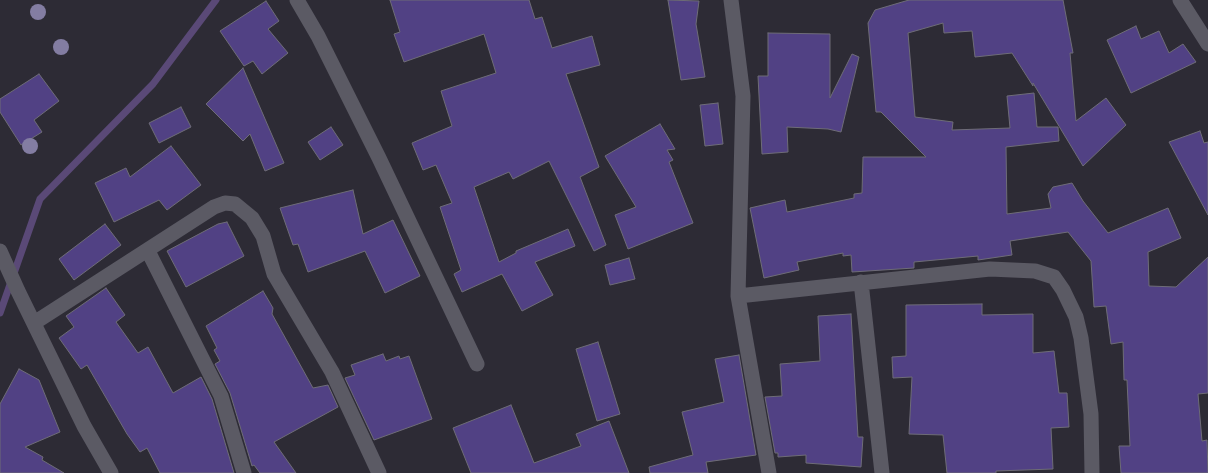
<!DOCTYPE html>
<html>
<head>
<meta charset="utf-8">
<style>
	body { margin:0 }
	canvas { display:block; background:#2d2b35 }
</style>
</head>
<body>
<canvas width="1208" height="473"></canvas>
<script>
const ctx = document.querySelector('canvas').getContext('2d');
ctx.lineJoin = 'round';
const poly = rows => new Path2D(rows.map(r => 'M' + r).join(''));
function strokePath(path, color, width, dash) { ctx.strokeStyle = color; ctx.lineWidth = width; ctx.lineCap = dash ? 'butt' : 'round'; ctx.setLineDash(dash || []); ctx.stroke(path); }
function fillPath(path, color) { ctx.fillStyle = color; ctx.fill(path, 'evenodd'); }
const stream = poly([
	[0,313,40,199,153,84,216,0]
]);
const building = poly([
	[390,0,529,0,535,19,542,17,552,48,592,36,600,65,566,74,599,167,580,177,606,245,594,251,549,161,513,179,509,172,474,187,499,262,516,253,516,251,568,229,575,246,535,262,553,295,522,311,502,274,462,292,454,274,461,270,440,207,452,203,436,165,423,170,412,143,452,126,441,91,496,73,484,34,404,62,394,34,400,32,390,0],
	[668,0,699,1,696,24,705,77,681,80,668,0],
	[909,0,1063,0,1073,53,1070,53,1076,121,1106,98,1126,125,1083,166,1033,83,1033,86,1012,53,975,57,972,31,944,33,943,23,908,33,915,117,953,122,952,130,1010,128,1007,96,1034,93,1037,127,1058,127,1059,141,1006,147,1007,214,1051,208,1048,194,1053,187,1072,183,1083,201,1108,233,1168,208,1181,238,1148,252,1149,286,1176,287,1208,257,1208,393,1198,394,1202,441,1207,440,1208,473,1121,473,1119,446,1130,446,1127,380,1124,380,1123,342,1111,344,1106,306,1094,307,1091,261,1068,232,1010,241,1012,255,978,260,978,256,914,262,914,268,852,272,851,255,843,256,843,253,797,262,799,270,764,278,750,208,785,200,787,212,854,198,854,194,862,193,863,157,926,157,881,112,876,112,868,23,875,10,909,0],
	[266,1,279,21,268,29,288,53,262,74,253,61,244,66,220,31,266,1],
	[1136,26,1141,39,1159,31,1169,53,1183,44,1196,62,1131,93,1107,40,1136,26],
	[768,33,830,34,830,98,852,54,859,57,841,132,828,129,787,127,788,152,762,154,758,76,768,76,768,33],
	[243,68,284,163,265,171,250,134,243,141,206,104,243,68],
	[39,74,59,101,34,120,42,132,21,145,0,112,0,99,39,74],
	[718,103,723,144,705,146,700,105,718,103],
	[181,107,191,127,159,143,149,123,181,107],
	[660,124,675,149,667,150,673,160,669,162,693,223,628,249,615,215,636,207,605,156,660,124],
	[331,127,343,145,320,160,308,142,331,127],
	[1200,131,1204,143,1208,142,1208,215,1169,142,1200,131],
	[171,146,201,185,167,210,159,200,114,222,95,183,126,168,130,177,171,146],
	[353,190,363,234,393,220,420,276,385,293,365,251,308,272,298,244,293,245,280,208,353,190],
	[227,222,244,256,186,287,167,251,218,224,227,222],
	[105,224,121,245,74,280,59,259,105,224],
	[629,258,635,279,610,285,605,265,629,258],
	[106,288,125,315,116,322,138,353,148,347,173,393,201,377,212,399,234,473,160,473,147,448,140,452,127,434,87,365,81,369,59,338,74,327,66,316,106,288],
	[263,291,273,308,272,314,313,388,328,385,338,407,274,442,296,473,260,473,254,465,252,466,230,393,215,364,220,361,214,350,217,348,206,326,263,291],
	[982,304,982,315,1033,314,1033,353,1054,351,1059,393,1067,393,1069,427,1051,428,1053,469,996,471,996,473,947,473,943,435,909,434,912,377,893,378,892,357,906,356,906,305,982,304],
	[851,314,858,437,863,437,861,467,806,463,806,455,778,457,778,453,775,453,765,397,782,396,780,364,820,361,818,316,851,314],
	[598,342,620,414,597,421,576,349,598,342],
	[383,354,386,361,399,356,400,359,409,356,432,419,374,440,345,378,355,375,351,365,383,354],
	[739,355,756,455,706,462,708,473,650,473,649,467,693,455,682,412,724,402,715,359,739,355],
	[19,369,39,380,60,432,25,447,43,457,42,460,64,473,0,473,0,404,19,369],
	[511,405,534,463,581,446,576,434,609,421,629,473,471,473,453,428,511,405]
]);
const minor = poly([
	[297,0,318,36,379,158,477,364],
	[731,0,743,96,738,296,769,473],
	[1180,0,1208,44],
	[0,251,18,291,84,426,111,473],
	[148,251,221,396,244,473],
	[861,282,882,473],
	[738,296,990,269,1035,271,1054,277,1063,290,1076,317,1081,338,1091,414,1092,473],
	[34,323,214,207,225,203,235,204,252,218,263,236,274,274,332,372,379,473]
]);
const trees = [
	[38,12],
	[61,47],
	[30,146]
];
strokePath(stream, '#5a4977', 7);
fillPath(building, '#514184');
strokePath(building, '#6e6c77', 1);
strokePath(minor, '#5b5a64', 15);
ctx.fillStyle = '#837da2';
for (const [x, y] of trees) { ctx.beginPath(); ctx.arc(x, y, 8, 0, 2 * Math.PI); ctx.fill(); }
</script>
</body>
</html>
